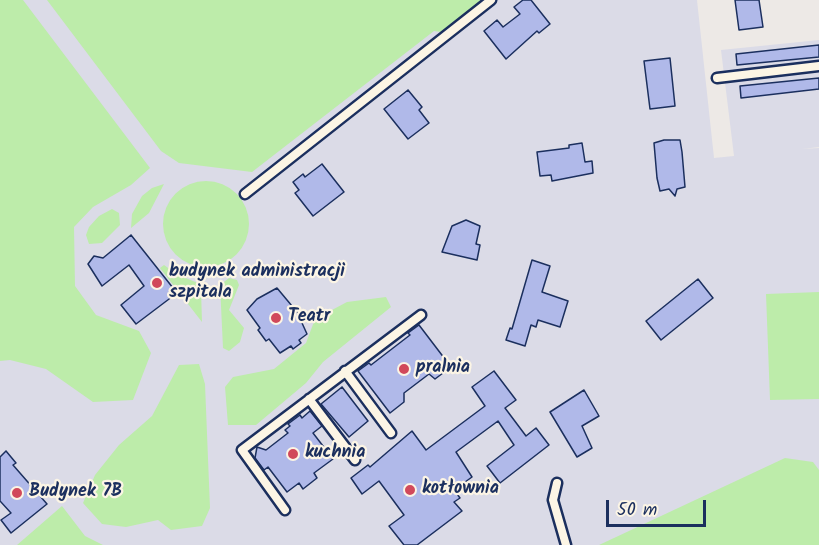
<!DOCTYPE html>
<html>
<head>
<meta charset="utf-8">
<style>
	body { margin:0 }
	#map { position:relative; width:819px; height:545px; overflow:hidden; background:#ede9e6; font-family:Kalam,sans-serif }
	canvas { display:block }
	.scale { position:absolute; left:606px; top:500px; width:100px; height:27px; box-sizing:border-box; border:3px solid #1b2f5e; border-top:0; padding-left:8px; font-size:18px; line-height:21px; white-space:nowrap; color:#1b2f5e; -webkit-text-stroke:4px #fcf5e5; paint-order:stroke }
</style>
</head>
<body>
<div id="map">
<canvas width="819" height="545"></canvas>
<div class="scale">50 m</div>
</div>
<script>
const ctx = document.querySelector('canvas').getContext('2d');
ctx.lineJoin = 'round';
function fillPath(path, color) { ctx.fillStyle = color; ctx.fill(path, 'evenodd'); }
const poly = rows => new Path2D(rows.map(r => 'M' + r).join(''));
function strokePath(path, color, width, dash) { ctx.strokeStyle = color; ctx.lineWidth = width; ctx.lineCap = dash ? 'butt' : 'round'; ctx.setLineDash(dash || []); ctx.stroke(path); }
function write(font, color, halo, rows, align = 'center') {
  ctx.font = font + ' Kalam,sans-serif'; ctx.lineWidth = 4.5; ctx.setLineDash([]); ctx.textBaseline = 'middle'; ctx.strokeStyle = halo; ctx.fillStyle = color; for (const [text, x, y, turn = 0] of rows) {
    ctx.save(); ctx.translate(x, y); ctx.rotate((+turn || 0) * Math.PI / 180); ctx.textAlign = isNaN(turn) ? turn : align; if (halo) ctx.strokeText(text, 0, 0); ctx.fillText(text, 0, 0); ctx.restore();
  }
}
const built = poly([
	[0,0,697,0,714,158,734,156,721,50,819,40,819,147,802,149,819,148,819,545,0,545]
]);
const green = poly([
	[0,0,23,0,150,168,131,185,93,207,74,227,75,286,96,315,139,331,151,353,133,400,93,402,46,369,10,360,0,361],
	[47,0,482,0,441,32,434,31,252,172,179,163,161,151],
	'163 224a43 43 0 1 1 86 0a43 43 0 1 1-86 0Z',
	[164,184,149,213,131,228,132,214,142,196,152,188],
	[112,209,119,213,120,225,102,243,89,244,86,235,89,227,99,216],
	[164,265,178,275,198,283,201,290,202,322,160,268],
	[229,278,237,280,239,285,229,310,244,328,240,342,229,351,223,348,220,285],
	[819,292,819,399,770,400,766,294],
	[386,297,391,307,323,362,306,383,256,425,228,425,225,387,233,377,274,369,306,343,315,319,347,302],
	[199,364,205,384,210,508,202,526,171,530,158,520,126,527,102,524,83,503,95,475,119,445,152,416,179,365],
	[785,458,813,462,819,470,819,545,599,545],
	[62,506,85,536,103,545,17,545]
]);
const building = poly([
	[523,0,531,0,550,24,539,33,537,31,506,59,484,31,497,20,503,27,520,14,514,7,523,0],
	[735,0,759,0,763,27,739,30,735,0],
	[819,45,819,57,737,65,736,54,819,45],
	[670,58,675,106,650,109,644,61,670,58],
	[819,78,819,89,741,98,740,86,819,78],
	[408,90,422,107,419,110,429,123,408,139,384,109,408,90],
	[664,140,680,140,682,152,685,187,677,189,675,196,669,189,660,191,657,178,654,143,664,140],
	[582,143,585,162,592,161,593,173,552,181,551,175,540,176,537,152,569,148,569,145,582,143],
	[322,164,344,192,313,216,295,193,299,190,293,182,303,174,305,177,322,164],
	[466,220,480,226,476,244,480,245,477,260,442,252,452,226,466,220],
	[131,235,177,293,136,324,121,305,144,286,129,265,102,286,88,264,94,256,103,258,131,235],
	[532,260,550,266,542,292,568,301,560,327,538,320,536,327,531,325,525,346,506,340,510,328,512,329,532,260],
	[698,279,713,298,661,340,646,321,698,279],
	[277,288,297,312,307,334,299,340,301,343,293,349,291,346,280,353,269,339,266,341,258,330,260,328,247,310,257,299,277,288],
	[419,325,451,367,435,379,429,374,404,393,404,402,390,413,358,371,369,363,371,365,410,335,408,333,419,325],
	[494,371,516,400,505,408,526,436,536,428,549,445,500,483,487,466,514,445,498,421,456,452,472,477,454,490,460,498,454,502,462,511,417,545,404,545,389,526,404,515,379,481,362,494,351,478,368,465,370,467,412,431,426,450,485,406,472,387,494,371],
	[342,387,368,421,349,437,321,404,342,387],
	[584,390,599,416,582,426,592,448,577,457,550,412,584,390],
	[310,411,322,426,313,433,333,459,314,473,317,478,303,489,299,483,287,492,268,467,264,470,255,458,257,447,266,450,288,433,285,430,290,426,288,424,300,415,302,418,310,411],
	[6,451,16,463,13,465,47,504,11,533,1,520,11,513,0,501,0,457,6,451]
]);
const service = poly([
	[717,78,819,66],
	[245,194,491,0],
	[345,371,391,433],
	[309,399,355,460],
	[557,483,553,500,566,545],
	[285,510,242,450,421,315]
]);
const markers = [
	[157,283,6,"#d1495b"],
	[276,318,6,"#d1495b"],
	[404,369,6,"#d1495b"],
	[293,454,6,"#d1495b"],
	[410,490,6,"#d1495b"],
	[17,493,6,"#d1495b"]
];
const poiNames = [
	["budynek administracji",169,273],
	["szpitala",169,294],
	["Teatr",288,318],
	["pralnia",416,369],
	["kuchnia",305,454],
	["kotłownia",422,490],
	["Budynek 7B",29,493]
];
fillPath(built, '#dbdbe7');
fillPath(green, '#bdecaa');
fillPath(building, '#b0b9e9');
strokePath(building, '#1b2f5e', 1.5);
strokePath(service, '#1b2f5e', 13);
strokePath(service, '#fcf5e5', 8);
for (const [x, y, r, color] of markers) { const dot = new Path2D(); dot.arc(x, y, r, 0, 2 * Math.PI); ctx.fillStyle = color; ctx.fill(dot); strokePath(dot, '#fcf5e5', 2); }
write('bold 18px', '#1b2f5e', '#fcf5e5', poiNames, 'left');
</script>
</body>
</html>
